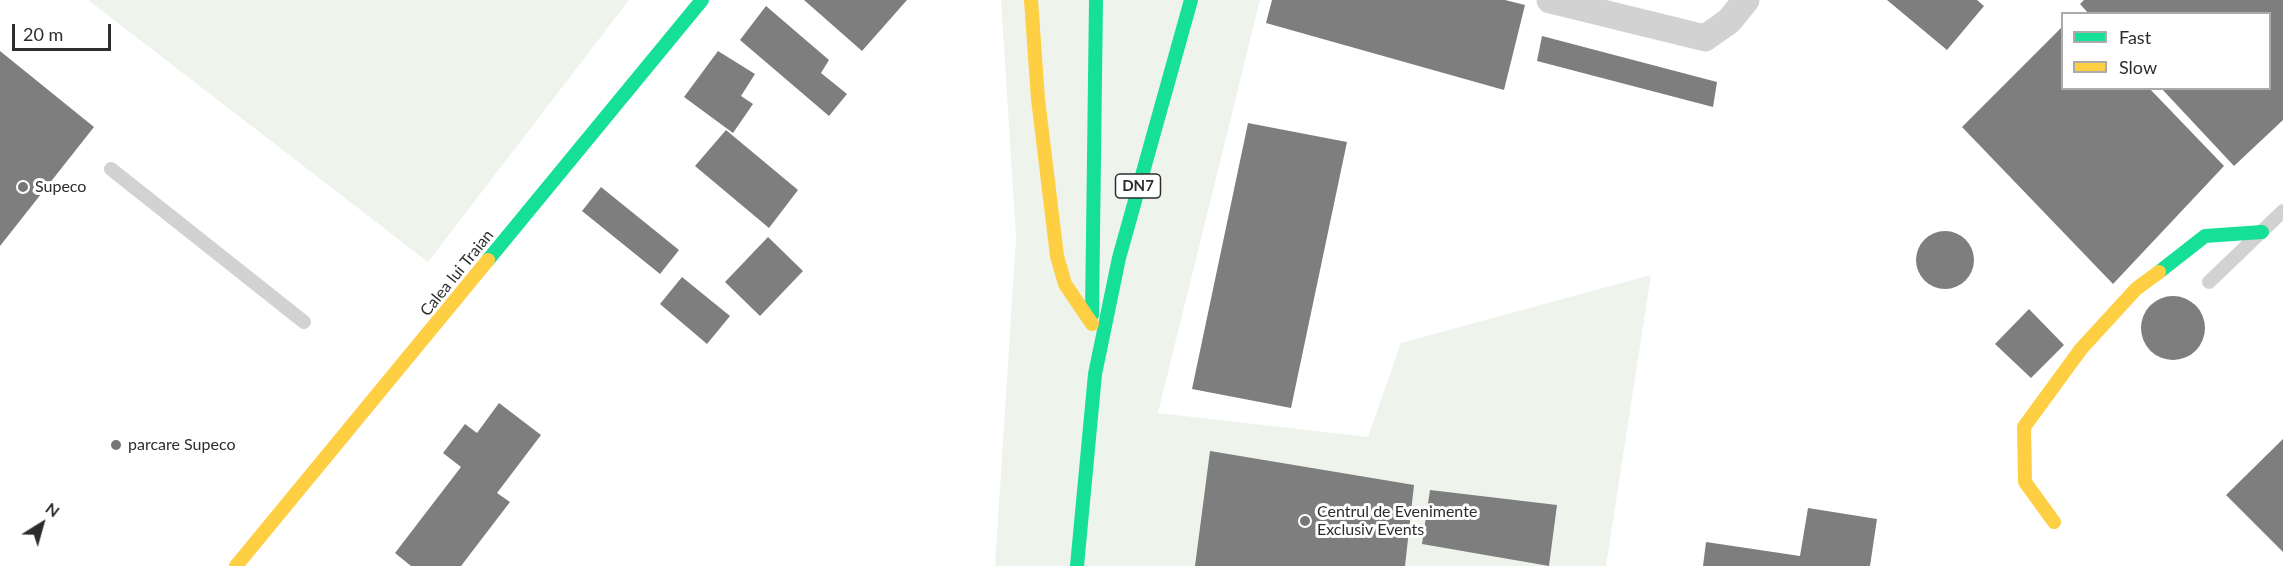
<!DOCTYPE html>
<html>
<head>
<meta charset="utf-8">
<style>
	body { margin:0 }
	#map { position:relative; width:2283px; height:566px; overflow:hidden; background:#fff; font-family:Lato,sans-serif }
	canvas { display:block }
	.legend { position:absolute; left:2061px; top:12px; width:210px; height:78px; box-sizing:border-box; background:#fff; border:2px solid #ababab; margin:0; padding:8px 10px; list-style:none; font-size:18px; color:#2d2d2d }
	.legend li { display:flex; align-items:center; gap:12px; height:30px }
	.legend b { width:30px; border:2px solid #ababab }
	.north { position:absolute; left:12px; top:494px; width:60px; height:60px; -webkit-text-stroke:4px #fff; paint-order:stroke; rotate:37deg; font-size:16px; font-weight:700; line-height:24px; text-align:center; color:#2d2d2d }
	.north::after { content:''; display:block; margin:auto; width:21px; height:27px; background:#2d2d2d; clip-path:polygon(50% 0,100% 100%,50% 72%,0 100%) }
	.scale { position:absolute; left:12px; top:24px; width:99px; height:27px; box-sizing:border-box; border:3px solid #2d2d2d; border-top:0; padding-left:8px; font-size:18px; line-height:21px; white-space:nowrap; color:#2d2d2d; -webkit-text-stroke:4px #fff; paint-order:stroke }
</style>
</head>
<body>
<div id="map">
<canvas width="2283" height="566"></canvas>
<ul class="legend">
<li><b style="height:8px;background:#16e098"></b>Fast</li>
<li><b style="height:8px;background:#ffcf43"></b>Slow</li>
</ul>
<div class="north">N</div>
<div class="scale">20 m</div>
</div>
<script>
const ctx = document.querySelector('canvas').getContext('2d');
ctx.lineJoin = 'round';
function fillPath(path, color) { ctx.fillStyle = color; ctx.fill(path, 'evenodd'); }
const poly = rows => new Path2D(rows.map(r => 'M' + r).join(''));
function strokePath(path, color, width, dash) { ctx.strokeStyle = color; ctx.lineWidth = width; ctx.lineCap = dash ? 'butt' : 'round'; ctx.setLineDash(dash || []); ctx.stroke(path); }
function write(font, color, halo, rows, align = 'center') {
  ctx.font = font + ' Lato,sans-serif'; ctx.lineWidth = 6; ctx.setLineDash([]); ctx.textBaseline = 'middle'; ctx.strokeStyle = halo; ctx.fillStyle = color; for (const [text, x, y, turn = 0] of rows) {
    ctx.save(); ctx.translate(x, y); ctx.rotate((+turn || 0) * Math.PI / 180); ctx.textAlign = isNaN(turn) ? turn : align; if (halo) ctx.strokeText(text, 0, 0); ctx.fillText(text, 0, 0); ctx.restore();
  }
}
const green = poly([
	[88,0,629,0,428,262],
	[1001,0,1260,0,1158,413,1368,437,1401,343,1651,275,1606,566,995,566,1016,238]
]);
const building = poly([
	[804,0,907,0,862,51],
	[1272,0,1505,0,1525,5,1504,90,1266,23],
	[1887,0,1977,0,1984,6,1947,50],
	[2084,0,2283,0,2283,120,2234,166,2161,88,2270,88,2270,14,2089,14,2080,4],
	[766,6,829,60,821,73,847,94,829,116,740,40],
	[2062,27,2062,88,2149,88,2224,166,2113,284,1962,127],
	[1542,36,1717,82,1713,107,1537,61],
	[0,51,94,127,0,246],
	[718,51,755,74,741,96,753,104,733,133,684,97],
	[1248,123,1347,142,1291,408,1192,389],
	[726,130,798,190,769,228,695,166],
	[601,187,679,250,660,274,582,211],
	'1916 260a29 29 0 1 1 58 0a29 29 0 1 1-58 0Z',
	[768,237,803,271,760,316,725,282],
	[682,277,730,316,707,344,660,304],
	'2141 328a32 32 0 1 1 64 0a32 32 0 1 1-64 0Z',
	[2029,309,2064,345,2031,378,1995,344],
	[499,403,541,435,497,493,510,502,461,566,411,566,395,553,461,467,443,453,465,424,477,433],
	[2283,439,2283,552,2226,495],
	[1210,451,1414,485,1405,566,1195,566],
	[1430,490,1557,505,1549,566,1422,544],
	[1808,508,1877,519,1870,566,1703,566,1706,542,1800,556]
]);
const lane = poly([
	[111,169,304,322],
	[2209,282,2283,211]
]);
const street = poly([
	[1550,0,1705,38,1729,21,1746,0]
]);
const fast = poly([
	[488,260,702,0],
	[2159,272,2205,236,2262,232],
	[1092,315,1096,0],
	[1077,566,1095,374,1119,258,1191,0]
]);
const slow = poly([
	[1031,0,1038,99,1057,256,1065,284,1092,324],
	[2054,522,2025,482,2024,427,2081,349,2136,289,2159,272],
	[236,566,488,260]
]);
const markers = [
	[23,187,6,"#767676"],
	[116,445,6,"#767676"],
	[1305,521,6,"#767676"]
];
const shields = [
	[1138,186,45]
];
const shieldNames = [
	["DN7",1138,186]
];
const poiNames = [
	["Supeco",35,187],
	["parcare Supeco",128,445],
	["Centrul de Evenimente",1317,512],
	["Exclusiv Events",1317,530]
];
const streetNames = [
	["Calea lui Traian",457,273,-51]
];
fillPath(green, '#eef4eb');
fillPath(building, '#7e7e7e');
strokePath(lane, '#d2d2d2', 14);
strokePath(street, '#d2d2d2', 27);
strokePath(fast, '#16e098', 14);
strokePath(slow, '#ffcf43', 14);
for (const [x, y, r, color] of markers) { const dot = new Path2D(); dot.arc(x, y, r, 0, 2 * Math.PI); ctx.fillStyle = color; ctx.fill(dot); strokePath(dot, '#fff', 2); }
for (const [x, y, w] of shields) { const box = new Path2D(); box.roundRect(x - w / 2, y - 12, w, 24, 4.5); ctx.fillStyle = '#fff'; ctx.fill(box); strokePath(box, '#2d2d2d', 1.5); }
write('bold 15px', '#2d2d2d', null, shieldNames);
write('16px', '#2d2d2d', '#fff', poiNames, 'left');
write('16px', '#2d2d2d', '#fff', streetNames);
</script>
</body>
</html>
